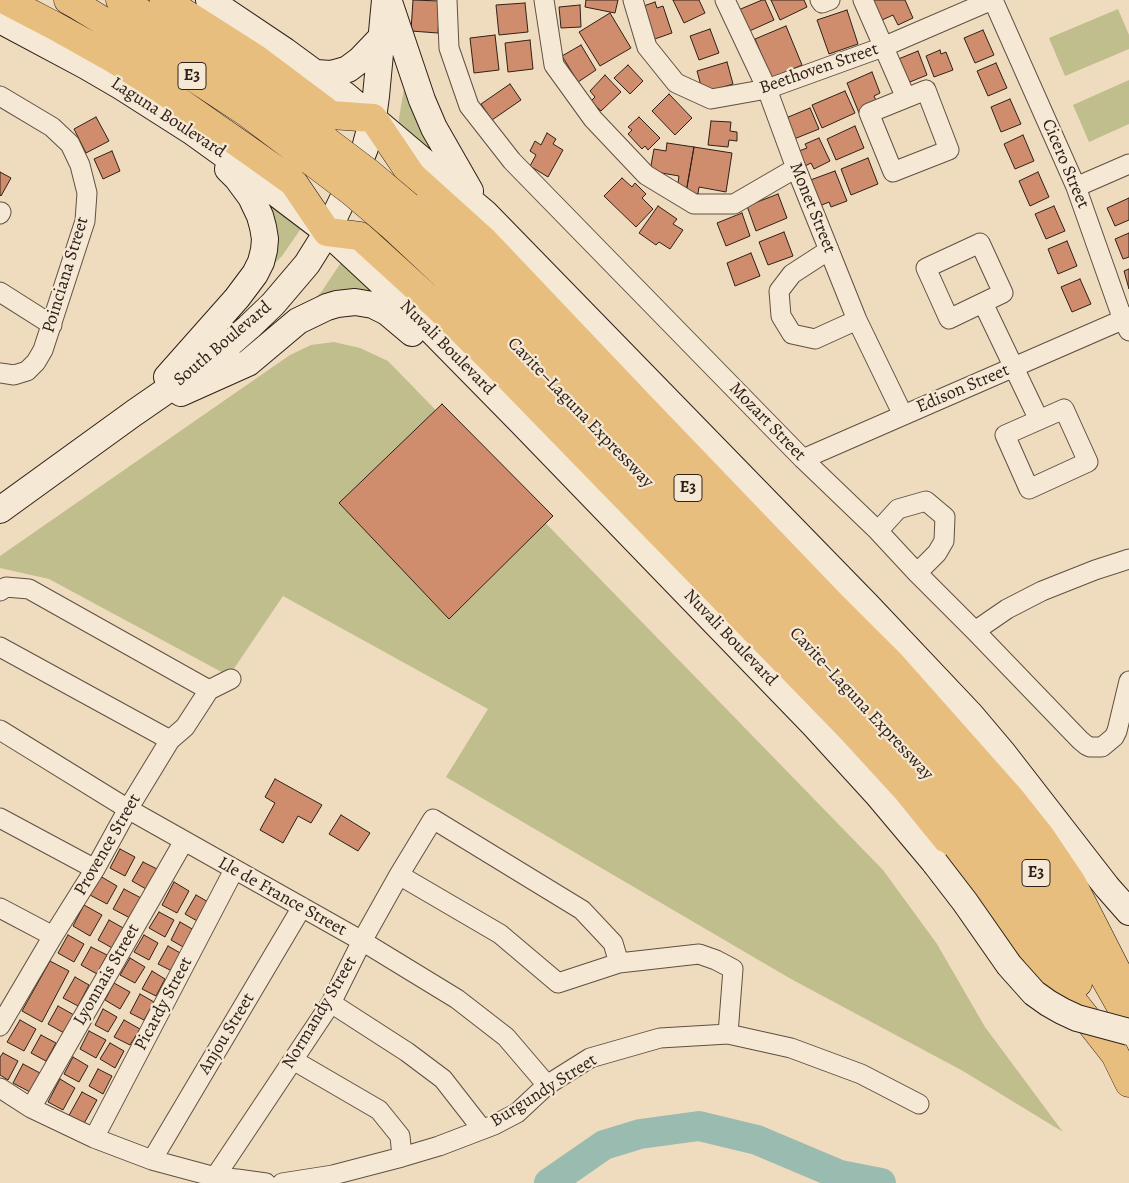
<!DOCTYPE html>
<html>
<head>
<meta charset="utf-8">
<style>
	body { margin:0 }
	canvas { display:block; background:#efdbbd }
</style>
</head>
<body>
<canvas width="1129" height="1183"></canvas>
<script>
const ctx = document.querySelector('canvas').getContext('2d');
ctx.lineJoin = 'round';
function fillPath(path, color) { ctx.fillStyle = color; ctx.fill(path, 'evenodd'); }
const poly = rows => new Path2D(rows.map(r => 'M' + r).join(''));
function strokePath(path, color, width, dash) { ctx.strokeStyle = color; ctx.lineWidth = width; ctx.lineCap = dash ? 'butt' : 'round'; ctx.setLineDash(dash || []); ctx.stroke(path); }
function write(font, color, halo, rows, align = 'center') {
  ctx.font = font + ' Alegreya,serif'; ctx.lineWidth = 4.5; ctx.setLineDash([]); ctx.textBaseline = 'middle'; ctx.strokeStyle = halo; ctx.fillStyle = color; for (const [text, x, y, turn = 0] of rows) {
    ctx.save(); ctx.translate(x, y); ctx.rotate((+turn || 0) * Math.PI / 180); ctx.textAlign = isNaN(turn) ? turn : align; if (halo) ctx.strokeText(text, 0, 0); ctx.fillText(text, 0, 0); ctx.restore();
  }
}
const green = poly([
	[1118,9,1129,35,1129,49,1065,76,1049,38],
	[407,71,450,170,399,127,399,118],
	[1129,80,1129,124,1089,142,1073,105],
	[255,190,302,227,282,256,267,271],
	[342,261,398,310,304,310,322,291],
	[334,342,360,348,388,361,883,870,937,944,985,1027,1063,1132,963,1071,791,979,446,777,488,709,283,596,229,676,49,579,0,568,0,556,290,355,311,345]
]);
const river = poly([
	[549,1183,604,1145,640,1134,699,1126,757,1140,840,1175,881,1183]
]);
const building = poly([
	[413,0,440,1,438,33,411,31,413,0],
	[586,0,618,0,615,13,585,7,586,0],
	[673,0,699,0,705,13,684,23,673,0],
	[762,0,765,0,774,20,745,33,736,11,762,0],
	[771,0,804,0,807,7,780,20,771,0],
	[873,0,905,0,913,18,898,25,893,15,882,20,873,0],
	[655,2,657,8,663,6,672,33,649,41,638,8,655,2],
	[525,3,528,32,499,35,496,5,525,3],
	[580,5,581,27,561,28,559,7,580,5],
	[847,10,858,44,829,54,817,20,847,10],
	[610,13,631,48,600,66,579,32,610,13],
	[786,26,802,65,771,78,755,39,786,26],
	[710,29,719,53,699,60,690,36,710,29],
	[983,30,994,55,975,63,964,38,983,30],
	[495,35,499,70,474,73,470,38,495,35],
	[530,40,533,69,508,72,505,43,530,40],
	[581,45,596,70,578,82,562,56,581,45],
	[940,50,941,54,946,52,953,70,934,77,926,56,940,50],
	[918,51,927,75,905,84,896,60,918,51],
	[727,62,733,84,703,93,697,71,727,62],
	[996,63,1007,88,988,96,977,71,996,63],
	[628,65,643,81,630,94,614,78,628,65],
	[872,72,880,93,874,96,878,105,859,113,847,83,872,72],
	[605,75,621,92,601,111,591,101,595,97,590,91,605,75],
	[510,84,521,100,492,120,481,104,510,84],
	[845,91,855,113,822,128,812,105,845,91],
	[669,94,692,118,675,135,652,111,669,94],
	[1010,99,1021,124,1001,132,991,107,1010,99],
	[810,108,819,129,794,139,786,118,810,108],
	[96,117,109,141,86,153,74,129,96,117],
	[639,117,660,138,648,150,645,146,642,149,628,134,632,130,628,127,639,117],
	[711,121,731,122,730,131,737,132,737,141,729,140,728,147,708,145,711,121],
	[855,126,864,148,836,160,827,139,855,126],
	[547,133,556,139,553,144,563,150,548,177,530,166,536,155,530,151,535,141,541,145,547,133],
	[1023,135,1034,161,1015,169,1004,144,1023,135],
	[819,138,830,161,814,169,811,163,805,166,799,151,807,148,805,144,819,138],
	[667,143,694,147,686,192,677,190,679,176,650,171,654,149,666,151,667,143],
	[694,147,732,153,726,192,699,187,698,194,686,193,694,147],
	[112,151,120,171,103,179,94,159,112,151],
	[868,158,878,184,851,195,841,169,868,158],
	[835,171,847,201,831,207,829,202,815,208,805,182,835,171],
	[0,172,11,178,1,196,0,195,0,172],
	[1038,172,1049,197,1030,206,1019,181,1038,172],
	[622,178,632,187,635,183,646,194,642,198,653,209,636,227,604,196,622,178],
	[778,194,787,218,756,231,747,206,778,194],
	[1129,198,1129,220,1115,226,1107,208,1129,198],
	[658,206,677,219,673,224,683,230,670,249,659,242,656,245,639,233,658,206],
	[1054,206,1065,231,1046,239,1035,214,1054,206],
	[742,213,750,236,726,246,717,223,742,213],
	[784,232,793,256,768,265,759,242,784,232],
	[1129,233,1129,257,1123,259,1115,239,1129,233],
	[1067,241,1077,266,1058,274,1048,249,1067,241],
	[751,253,760,276,735,286,727,263,751,253],
	[1129,269,1129,289,1124,271,1129,269],
	[1080,279,1091,304,1072,312,1061,287,1080,279],
	[442,404,553,516,449,619,339,503,442,404],
	[275,779,322,805,311,823,298,816,283,843,260,830,275,803,265,797,275,779],
	[341,815,370,833,358,851,329,834,341,815],
	[120,849,135,857,125,876,110,868,120,849],
	[143,862,157,869,146,889,132,881,143,862],
	[100,876,117,886,107,904,90,895,100,876],
	[174,882,189,891,177,913,162,905,174,882],
	[124,889,141,898,130,918,113,909,124,889],
	[196,895,210,903,199,922,185,914,196,895],
	[84,905,102,915,90,936,73,926,84,905],
	[159,912,174,920,165,937,149,928,159,912],
	[109,920,125,929,114,949,98,940,109,920],
	[180,922,194,930,185,948,171,940,180,922],
	[68,935,84,944,74,962,58,953,68,935],
	[144,935,158,943,149,960,134,952,144,935],
	[168,946,182,954,172,971,158,964,168,946],
	[91,947,107,955,97,974,81,965,91,947],
	[130,958,145,967,135,983,120,975,130,958],
	[50,961,69,971,42,1022,22,1011,50,961],
	[152,971,165,979,156,996,142,989,152,971],
	[75,977,89,985,78,1006,63,998,75,977],
	[114,983,130,992,120,1009,105,1000,114,983],
	[140,994,154,1002,144,1020,130,1013,140,994],
	[58,1006,74,1015,64,1033,48,1024,58,1006],
	[103,1009,117,1017,108,1032,95,1025,103,1009],
	[20,1020,36,1029,24,1051,7,1042,20,1020],
	[124,1020,140,1029,130,1045,114,1037,124,1020],
	[89,1031,106,1040,96,1058,80,1049,89,1031],
	[41,1035,56,1043,46,1061,31,1053,41,1035],
	[110,1043,124,1051,115,1068,100,1059,110,1043],
	[3,1053,18,1061,8,1080,0,1075,0,1057,3,1053],
	[73,1057,88,1066,79,1082,64,1074,73,1057],
	[23,1064,40,1073,30,1092,13,1083,23,1064],
	[98,1069,112,1076,103,1094,89,1086,98,1069],
	[60,1079,75,1088,63,1110,48,1102,60,1079],
	[82,1092,97,1100,82,1127,67,1119,82,1092]
]);
const minor = poly([
	[447,0,449,48,469,106,512,161,803,459,878,531,917,573,975,631,1080,740,1086,745,1090,747,1102,747,1114,737,1117,731,1129,681],
	[544,0,554,65,593,119,646,175,694,204,734,204,796,168],
	[633,0,647,47,676,83,711,99,767,89,883,47,992,0],
	[725,0,767,89,796,168,857,320,903,415],
	[820,0,822,3,830,0],
	[863,0,906,98],
	[993,0,1076,187,1123,320,1129,331],
	[926,90,949,150,893,172,869,113,926,90],
	[0,96,52,127,70,144,80,165,87,193,85,221,43,350,36,362,27,371,14,375,0,373],
	[1076,187,1129,164],
	[0,214,1,212],
	[980,243,1003,293,949,319,926,268,980,243],
	[829,250,792,274,779,291,781,316,792,334,815,339,857,320],
	[0,292,52,325],
	[983,303,1039,420],
	[1064,409,1088,462,1029,489,1005,435,1064,409],
	[803,459,1129,317],
	[878,531,898,509,926,501,945,517,944,541,937,553,917,573],
	[0,591,6,587,29,589,209,690],
	[975,631,1007,609,1042,591,1095,570,1129,559],
	[0,647,170,740],
	[0,730,128,809,362,941,457,999,506,1037,547,1085],
	[0,818,95,869],
	[399,875,500,934,558,983,619,963,699,954,716,960,733,969,728,1034],
	[0,908,53,936],
	[331,1003,407,1052,443,1079,482,1129],
	[0,1026,53,936,95,869,128,809,170,740,185,727,209,690,231,679],
	[293,1060,379,1110,400,1136,402,1157],
	[0,1088,31,1108,94,1138,152,1160,215,1177,237,1179,266,1183],
	[31,1108,184,841],
	[94,1138,234,870],
	[152,1160,302,907],
	[215,1177,331,1003,362,941,399,875,433,819,582,910,613,943,619,963],
	[282,1183,333,1175,402,1157,439,1146,494,1125,517,1113,547,1085,590,1058,660,1038,728,1034,791,1048,861,1074,919,1104]
]);
const secondary = poly([
	[209,0,285,51,345,95,486,214,867,605,970,714,1003,753,1107,887,1129,912],
	[389,2,422,100,434,128,470,191],
	[0,20,86,66,122,87,191,131,248,172,327,232,414,313,523,424,814,725,877,794,935,863],
	[316,73,331,74,342,71,348,69,360,60,382,37],
	[167,377,237,298,255,274,261,262,264,250,265,239,263,227,260,216,251,197,237,178,228,169],
	[181,393,248,363,298,321,327,307,337,304,355,302,373,305,387,312,412,333],
	[0,510,134,413,176,384,226,347,249,327,273,304,307,264,327,232,353,178,365,148,373,118,376,96,385,0]
]);
const motorway = poly([
	[5,0,55,26,112,58,161,89,251,152,293,182,327,232,360,236,439,308,494,362,851,729,906,789,966,863,1013,925,1114,1053],
	[68,0,77,5,164,58,246,112,311,161],
	[120,0,178,35,328,142],
	[164,0,255,58,331,115,373,118,412,176,484,241,635,400,829,602,892,665,1010,798,1041,837,1072,883,1129,995],
	[408,206,463,258,618,416,833,638,961,777,994,817,1026,860,1103,975,1129,1021],
	[392,226,454,284,836,675,899,744,943,793,1000,866,1028,905,1056,947,1078,983],
	[1106,1036,1129,1083]
]);
const secondaryBridge = poly([
	[935,863,965,902,1009,965,1034,993,1048,1003,1062,1011,1077,1018,1129,1032]
]);
const motorwayBridge = poly([
	[328,142,369,173,408,206],
	[311,161,352,192,392,226]
]);
const shields = [
	[192,76,28],
	[688,488,28],
	[1036,873,28]
];
const shieldNames = [
	["E3",192,76],
	["E3",688,488],
	["E3",1036,873]
];
const streetNames = [
	["Beethoven Street",819,69,-19],
	["Laguna Boulevard",168,118,33],
	["Cicero Street",1065,164,67],
	["Monet Street",812,208,68],
	["Poinciana Street",66,275,-73],
	["South Boulevard",223,344,-40],
	["Nuvali Boulevard",447,348,45],
	["Edison Street",963,389,-23],
	["Cavite–Laguna Expressway",580,413,46],
	["Mozart Street",767,422,46],
	["Nuvali Boulevard",730,638,46],
	["Cavite–Laguna Expressway",861,704,47],
	["Provence Street",108,845,-60],
	["Lle de France Street",282,897,29],
	["Lyonnais Street",107,975,-60],
	["Picardy Street",164,1004,-62],
	["Normandy Street",320,1013,-59],
	["Anjou Street",227,1034,-59],
	["Burgundy Street",544,1091,-32]
];
fillPath(green, '#c0be8c');
strokePath(river, '#9abbb0', 30);
fillPath(building, '#cf8d6d');
strokePath(building, '#2f2119', 1);
strokePath(minor, '#5f5042', 21);
strokePath(secondary, '#2f2119', 28);
strokePath(motorway, '#2f2119', 29);
strokePath(minor, '#f5e8d4', 19);
strokePath(secondary, '#f5e8d4', 26);
strokePath(motorway, '#e8be7e', 28);
strokePath(secondaryBridge, '#2f2119', 28, []);
strokePath(motorwayBridge, '#2f2119', 29, []);
strokePath(secondaryBridge, '#f5e8d4', 26);
strokePath(motorwayBridge, '#e8be7e', 28);
for (const [x, y, w] of shields) { const box = new Path2D(); box.roundRect(x - w / 2, y - 13.5, w, 27, 4); ctx.fillStyle = '#f5e8d4'; ctx.fill(box); strokePath(box, '#2f2119', 1); }
write('bold 16px', '#2f2119', null, shieldNames);
write('18px', '#2f2119', '#f5e8d4', streetNames);
</script>
</body>
</html>
